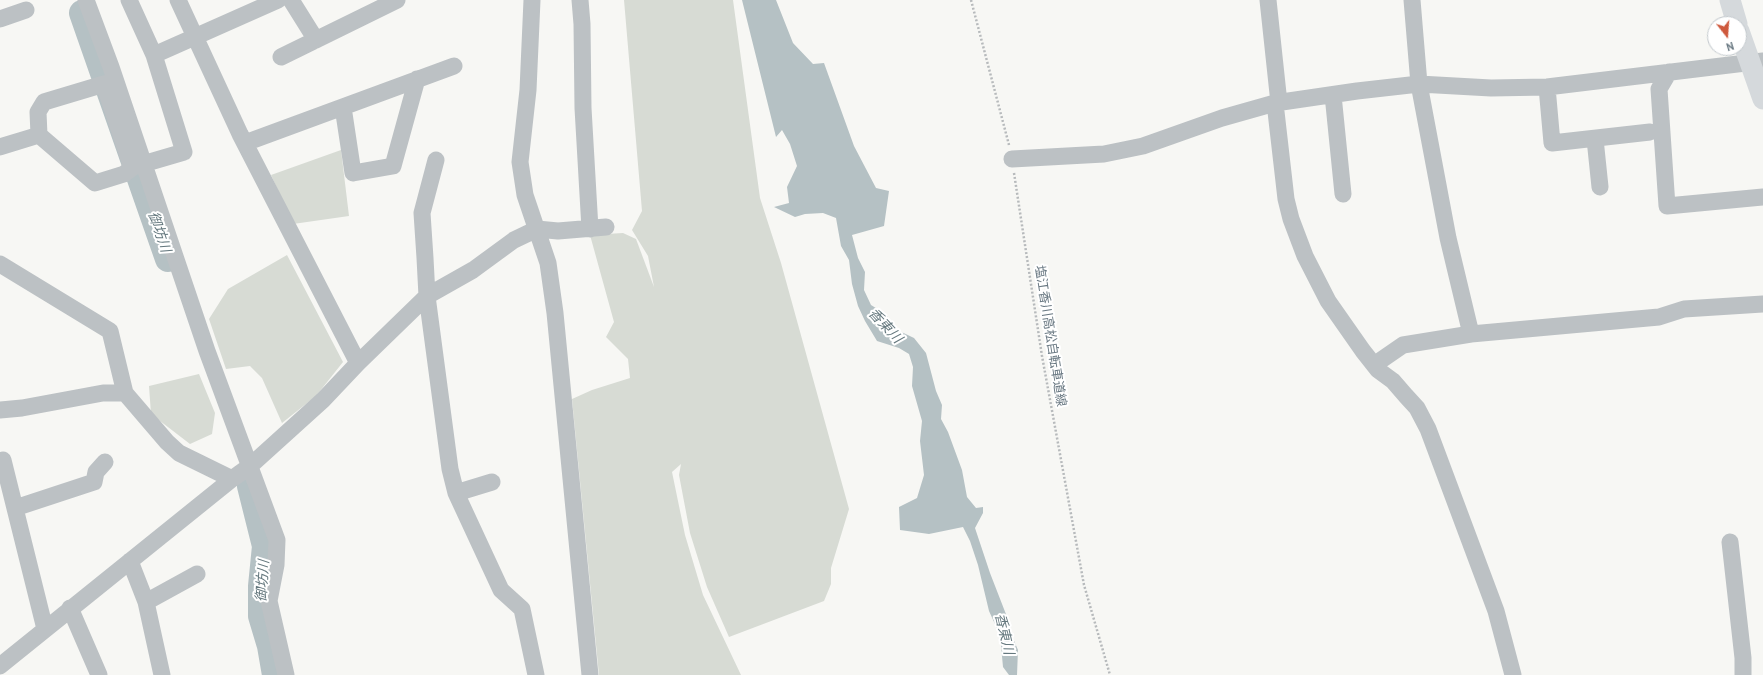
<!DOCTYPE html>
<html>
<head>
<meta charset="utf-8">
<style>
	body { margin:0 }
	#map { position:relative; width:1763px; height:675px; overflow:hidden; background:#f7f7f4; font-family:"PT Sans",sans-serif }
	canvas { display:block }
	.north { position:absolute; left:1707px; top:16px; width:40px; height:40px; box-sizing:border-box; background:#fff; border:1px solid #c3c9cd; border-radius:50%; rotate:163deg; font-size:11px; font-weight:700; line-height:16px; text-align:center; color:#697882 }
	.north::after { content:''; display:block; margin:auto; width:14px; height:18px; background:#ce593d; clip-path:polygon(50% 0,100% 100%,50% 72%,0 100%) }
</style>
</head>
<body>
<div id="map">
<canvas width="1763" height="675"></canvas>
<div class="north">N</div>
</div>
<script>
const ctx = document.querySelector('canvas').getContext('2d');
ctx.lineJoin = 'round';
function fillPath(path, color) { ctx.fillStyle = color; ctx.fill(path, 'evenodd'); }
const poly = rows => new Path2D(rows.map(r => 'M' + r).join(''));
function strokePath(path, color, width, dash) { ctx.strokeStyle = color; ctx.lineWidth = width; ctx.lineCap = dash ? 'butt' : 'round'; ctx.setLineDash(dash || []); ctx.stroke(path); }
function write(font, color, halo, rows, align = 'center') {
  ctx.font = font + ' "PT Sans","Noto Sans JP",sans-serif'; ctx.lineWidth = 4; ctx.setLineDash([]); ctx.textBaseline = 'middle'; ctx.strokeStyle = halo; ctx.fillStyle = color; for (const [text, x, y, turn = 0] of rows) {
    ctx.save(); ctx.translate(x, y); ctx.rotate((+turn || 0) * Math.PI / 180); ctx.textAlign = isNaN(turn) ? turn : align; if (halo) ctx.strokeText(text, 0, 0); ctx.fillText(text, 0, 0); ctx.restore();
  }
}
const green = poly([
	[624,0,733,0,760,198,781,263,849,509,831,568,831,584,824,601,729,637,707,587,690,533,679,475,681,464,672,472,685,535,703,595,741,675,599,675,572,399,592,390,630,378,628,359,606,337,614,322,590,235,623,233,636,239,654,287,648,256,632,230,642,211],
	[341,150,349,216,293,224,271,175],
	[287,255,343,362,316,396,282,423,262,378,250,366,226,369,209,319,228,289],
	[199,374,215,413,212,434,190,444,151,414,149,386]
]);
const water = poly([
	[742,0,776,0,793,43,813,64,824,63,854,146,876,188,889,191,884,226,852,235,858,258,865,272,864,290,871,305,887,315,891,327,914,338,926,353,936,391,942,405,941,419,948,432,962,470,967,497,976,508,983,507,983,513,975,528,990,573,1009,622,1012,636,1018,650,1017,675,1009,675,1003,667,1000,635,989,611,978,565,970,541,963,527,929,534,900,530,899,507,917,498,924,475,920,441,922,421,912,386,913,367,909,354,899,348,877,341,865,321,858,306,852,284,849,260,841,246,836,218,823,213,805,214,795,217,774,207,789,203,787,187,797,166,790,144,782,130,776,137]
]);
const river = poly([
	[82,13,168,259],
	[250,486,265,546,261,586,261,616,270,646,275,675]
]);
const path = poly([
	[971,0,1009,145],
	[1014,173,1042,356,1084,585,1110,675]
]);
const minor = poly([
	[86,0,111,67,207,351,277,540,276,565,269,601,286,675],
	[129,0,154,55,184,152,143,164],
	[178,0,240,134,358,363],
	[291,0,316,40],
	[532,0,528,90,520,162,525,195,548,263,555,313,590,675],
	[580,0,582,24,583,108,590,229],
	[1268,0,1279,103],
	[1412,0,1419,84,1448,238,1471,334],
	[0,19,26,10],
	[154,55,278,0],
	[281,57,397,0],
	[1669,72,1659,89,1667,206,1763,197],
	[104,84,132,168,124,174,95,183,39,135,38,112,44,102,104,84],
	[1547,87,1552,143,1650,132],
	[1333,95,1343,194],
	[1275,103,1286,199,1291,219,1305,256,1328,301,1363,351,1378,370,1393,381,1406,396,1417,408,1428,429,1496,611,1513,675],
	[343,107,353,173,393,166,417,79],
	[1595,139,1600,187],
	[245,143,454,66],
	[0,147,39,135],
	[1012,159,1104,154,1143,146,1222,118,1275,103,1357,91,1419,84,1491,88,1547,87,1763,61],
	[436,160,422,213,425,258,427,296,450,469,456,493,501,590,522,609,536,675],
	[0,264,110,331,125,393,167,442,179,453,232,479],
	[1374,365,1403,345,1471,334,1659,317,1684,309,1763,304],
	[0,410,22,408,103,393,125,393],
	[3,460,45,629],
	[456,493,492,482],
	[15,508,94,482,96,472,105,462],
	[1730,542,1743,658,1743,675],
	[130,561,146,602,162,675],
	[146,602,197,574],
	[70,608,99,675],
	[0,666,232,479,250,466,323,400,358,363,427,296,473,270,514,240,537,229,558,231,606,227]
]);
const major = poly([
	[1730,0,1737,24],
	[1739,31,1763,99]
]);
const streetNames = [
	["塩江香川高松自転車道線",1050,336,81]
];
const waterNames = [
	["御坊川",159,232,71],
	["香東川",885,326,47],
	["御坊川",263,581,-86],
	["香東川",1004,634,77]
];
fillPath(green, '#d7dbd4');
fillPath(water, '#b5c1c4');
strokePath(river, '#b5c1c4', 26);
strokePath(path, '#b7babc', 2.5, [2, 2]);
strokePath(minor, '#bcc1c4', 17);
strokePath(major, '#d5d9dc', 21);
write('13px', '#697882', '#fff', streetNames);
write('italic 14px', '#65787e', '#fff', waterNames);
</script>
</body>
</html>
